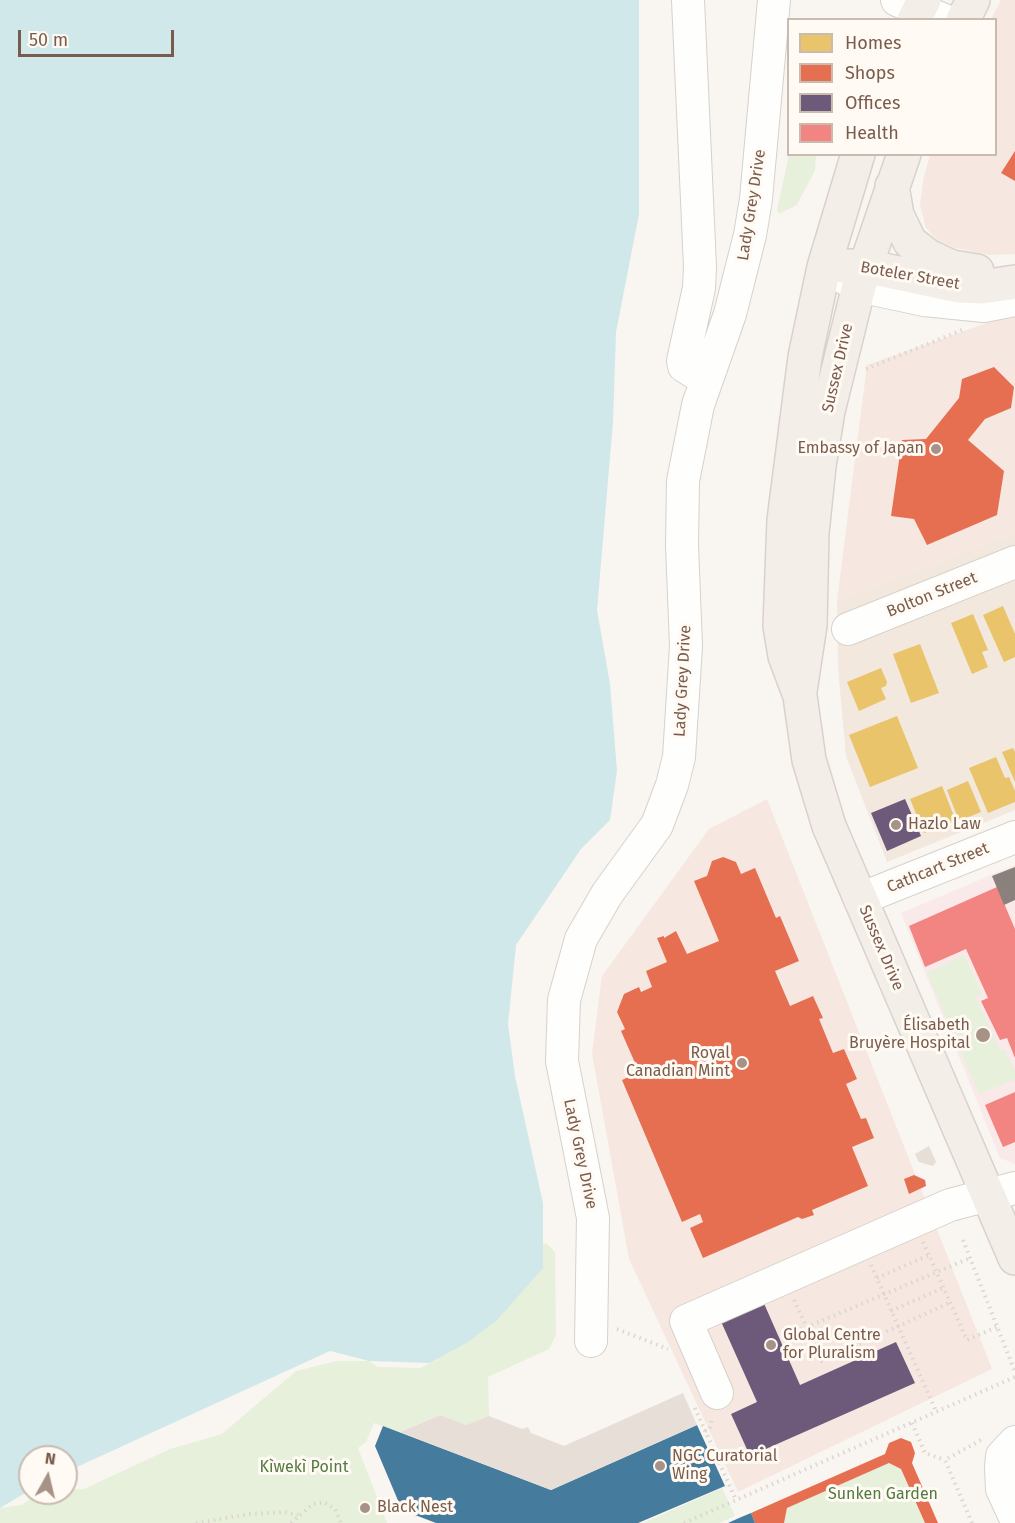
<!DOCTYPE html>
<html>
<head>
<meta charset="utf-8">
<style>
	body { margin:0 }
	#map { position:relative; width:1015px; height:1523px; overflow:hidden; background:#f9f5f0; font-family:"Fira Sans",sans-serif }
	canvas { display:block }
	.legend { position:absolute; left:787px; top:18px; width:210px; height:138px; box-sizing:border-box; background:#fffaf3; border:2px solid #cabbb1; margin:0; padding:8px 10px; list-style:none; font-size:18px; color:#7a5c4d }
	.legend li { display:flex; align-items:center; gap:12px; height:30px }
	.legend b { width:30px; border:2px solid #cabbb1 }
	.north { position:absolute; left:18px; top:1445px; width:60px; height:60px; box-sizing:border-box; background:#fffaf3; border:2px solid #cabbb1; border-radius:50%; rotate:8deg; font-size:16px; font-weight:700; line-height:24px; text-align:center; color:#7a5c4d }
	.north::after { content:''; display:block; margin:auto; width:21px; height:27px; background:#a69286; clip-path:polygon(50% 0,100% 100%,50% 72%,0 100%) }
	.scale { position:absolute; left:18px; top:30px; width:156px; height:27px; box-sizing:border-box; border:3px solid #7a5c4d; border-top:0; padding-left:8px; font-size:18px; line-height:21px; white-space:nowrap; color:#7a5c4d; -webkit-text-stroke:4px #fffaf3; paint-order:stroke }
</style>
</head>
<body>
<div id="map">
<canvas width="1015" height="1523"></canvas>
<ul class="legend">
<li><b style="height:16px;background:#e9c46a"></b>Homes</li>
<li><b style="height:16px;background:#e76f51"></b>Shops</li>
<li><b style="height:16px;background:#6d597a"></b>Offices</li>
<li><b style="height:16px;background:#f28482"></b>Health</li>
</ul>
<div class="north">N</div>
<div class="scale">50 m</div>
</div>
<script>
const ctx = document.querySelector('canvas').getContext('2d');
ctx.lineJoin = 'round';
function fillPath(path, color) { ctx.fillStyle = color; ctx.fill(path, 'evenodd'); }
const poly = rows => new Path2D(rows.map(r => 'M' + r).join(''));
function strokePath(path, color, width, dash) { ctx.strokeStyle = color; ctx.lineWidth = width; ctx.lineCap = dash ? 'butt' : 'round'; ctx.setLineDash(dash || []); ctx.stroke(path); }
function write(font, color, halo, rows, align = 'center') {
  ctx.font = font + ' "Fira Sans",sans-serif'; ctx.lineWidth = 6; ctx.setLineDash([]); ctx.textBaseline = 'middle'; ctx.strokeStyle = halo; ctx.fillStyle = color; for (const [text, x, y, turn = 0] of rows) {
    ctx.save(); ctx.translate(x, y); ctx.rotate((+turn || 0) * Math.PI / 180); ctx.textAlign = isNaN(turn) ? turn : align; if (halo) ctx.strokeText(text, 0, 0); ctx.fillText(text, 0, 0); ctx.restore();
  }
}
const residential = poly([
	[1015,533,1015,810,887,862,846,756,838,667,837,600]
]);
const commercial = poly([
	[1001,0,1015,0,1015,254,989,255,956,248,938,241,926,228,920,205,924,176,930,155,996,154,996,20,991,19],
	[1015,313,1015,533,837,600,867,365],
	[767,799,992,1369,738,1492,629,1259,592,1054,602,976,709,829]
]);
const medical = poly([
	[1015,865,1015,1164,1000,1158,901,913]
]);
const green = poly([
	[789,155,816,155,815,170,797,205,779,214,777,210],
	[964,955,982,994,976,998,1000,1050,1005,1050,1015,1071,1015,1080,979,1094,927,973],
	[546,1243,555,1252,556,1335,549,1349,488,1377,489,1416,466,1425,439,1415,400,1432,374,1423,366,1442,358,1448,387,1523,0,1523,0,1508,22,1505,38,1493,66,1493,66,1489,84,1489,170,1449,222,1434,296,1371,337,1361,369,1361,378,1367,420,1368,437,1360,524,1276,537,1248],
	[889,1463,901,1469,925,1523,784,1523,787,1508],
	[722,1488,735,1516,719,1523,643,1523]
]);
const water = poly([
	[0,0,639,0,639,214,616,332,613,422,597,610,610,684,617,771,610,820,581,849,516,945,508,1024,515,1076,543,1203,543,1268,497,1320,468,1342,430,1363,369,1361,330,1351,66,1472,66,1457,30,1457,30,1490,0,1508]
]);
const homes = poly([
	[1003,606,1015,634,1015,657,1004,662,983,615],
	[973,614,988,650,982,652,988,667,972,674,951,623],
	[920,644,939,693,911,703,893,654],
	[881,668,887,682,886,686,881,688,886,699,859,711,847,682],
	[897,716,918,768,870,787,849,735],
	[1013,748,1015,752,1015,782,1002,752],
	[996,757,1005,778,1009,777,1015,791,1015,802,988,813,969,768],
	[968,781,981,812,959,821,947,790],
	[942,786,956,821,924,833,910,799]
]);
const shops = poly([
	[1015,151,1015,181,1001,173],
	[994,367,1014,387,1011,408,985,419,968,440,1004,471,997,515,927,545,914,519,891,516,902,440,926,439,959,398,962,379],
	[723,857,736,862,741,874,755,868,776,918,780,916,799,961,775,971,790,1006,813,996,823,1018,819,1019,833,1053,844,1049,857,1079,846,1084,861,1119,866,1118,874,1138,852,1147,868,1186,812,1210,814,1215,802,1219,798,1217,703,1258,690,1228,703,1222,700,1214,682,1222,622,1080,639,1072,621,1031,625,1029,617,1012,624,994,639,987,641,992,652,987,646,971,667,962,657,938,664,936,664,938,676,931,687,954,719,941,694,881,707,876,712,861],
	[914,1175,925,1180,926,1186,909,1194,904,1179],
	[901,1438,911,1442,915,1453,912,1463,938,1523,925,1523,901,1469,889,1463,787,1508,784,1523,755,1523,751,1513,885,1454,889,1443]
]);
const offices = poly([
	[905,799,921,836,887,851,871,813],
	[762,1299,800,1385,896,1342,915,1383,750,1456,731,1414,757,1402,719,1317]
]);
const health = poly([
	[997,887,1015,929,1015,1058,1007,1038,1000,1040,981,1001,988,998,966,949,925,967,909,926],
	[1015,1092,1015,1142,1003,1147,985,1105]
]);
const public = poly([
	[697,1425,725,1486,638,1523,436,1523,402,1510,375,1446,383,1426,551,1490],
	[751,1513,755,1523,728,1523,739,1518]
]);
const industry = poly([
	[1015,867,1015,900,1004,905,992,876]
]);
const building = poly([
	[929,1146,936,1162,933,1166,919,1162,915,1154],
	[683,1393,697,1425,551,1490,400,1432,440,1415,466,1425,489,1416,522,1429,528,1427,531,1433,564,1446]
]);
const path = poly([
	[866,369,962,330],
	[963,1240,1015,1372],
	[923,1242,967,1340,997,1327],
	[871,1265,936,1411],
	[877,1278,929,1255],
	[794,1300,822,1361,949,1303],
	[891,1311,943,1288],
	[617,1329,668,1349],
	[795,1332,970,1258],
	[695,1408,736,1500],
	[912,1423,925,1453,945,1460],
	[705,1431,710,1429,712,1417],
	[196,1523,250,1514,284,1512,298,1515],
	[291,1523,313,1504,324,1502,335,1509,341,1523],
	[684,1523,1015,1377],
	[972,1523,945,1460,981,1440]
]);
const minor = poly([
	[688,0,700,267,699,288,683,361,684,366,706,380],
	[897,0,944,20],
	[835,273,859,286,924,300,984,306,1015,300],
	[848,629,1015,562],
	[860,899,1015,837],
	[591,1341,593,1218,562,1061,564,1000,581,939,607,894,657,825,672,785,679,757,686,646,682,545,683,481,698,405,730,314,750,235,756,199,774,0],
	[717,1393,686,1321,950,1205,1015,1188],
	[1015,1442,1002,1456,1001,1468,1002,1489,1015,1517]
]);
const major = poly([
	[914,20,924,0],
	[963,20,973,0],
	[858,154,824,267,805,357,784,520,780,626,785,656,800,696,809,760,829,826,1015,1258],
	[892,186,897,215,910,242,928,256,952,267,977,271],
	[843,266,865,266,959,286,982,287,1015,282],
	[800,691,810,625,812,533,819,466,828,411,859,286,904,154]
]);
const markers = [
	[936,449,6,"#a69286"],
	[896,825,6,"#a69286"],
	[983,1035,8,"#a69286"],
	[742,1063,6,"#a69286"],
	[771,1345,6,"#a69286"],
	[660,1466,6,"#a69286"],
	[365,1508,6,"#a69286"]
];
const streetNames = [
	["Lady Grey Drive",752,205,-81],
	["Boteler Street",910,276,10],
	["Sussex Drive",838,368,-77],
	["Bolton Street",932,595,-22],
	["Lady Grey Drive",683,681,-87],
	["Cathcart Street",938,868,-22],
	["Sussex Drive",881,948,67],
	["Lady Grey Drive",580,1154,78]
];
const poiNames = [
	["Embassy of Japan",924,449,"right"],
	["Hazlo Law",908,825],
	["Élisabeth",970,1026,"right"],
	["Bruyère Hospital",970,1044,"right"],
	["Royal",730,1054,"right"],
	["Canadian Mint",730,1072,"right"],
	["Global Centre",783,1336],
	["for Pluralism",783,1354],
	["NGC Curatorial",672,1457],
	["Wing",672,1475],
	["Black Nest",377,1508]
];
const parkNames = [
	["Kìwekì Point",304,1468],
	["Sunken Garden",883,1495]
];
fillPath(residential, '#f2e8de');
fillPath(commercial, '#f6e8e1');
fillPath(medical, '#fae9e9');
fillPath(green, '#e7f0db');
fillPath(water, '#d0e8ea');
fillPath(homes, '#e9c46a');
fillPath(shops, '#e76f51');
fillPath(offices, '#6d597a');
fillPath(health, '#f28482');
fillPath(public, '#457b9d');
fillPath(industry, '#8a817c');
fillPath(building, '#e6ded7');
strokePath(minor, '#d7d1cb', 34);
strokePath(major, '#dad1cc', 36);
strokePath(path, '#dcd5d0', 4, [1.5, 4.5]);
strokePath(minor, '#fefefd', 32);
strokePath(major, '#f3eee8', 33);
for (const [x, y, r, color] of markers) { const dot = new Path2D(); dot.arc(x, y, r, 0, 2 * Math.PI); ctx.fillStyle = color; ctx.fill(dot); strokePath(dot, '#fffaf3', 2); }
write('16px', '#7a5c4d', '#fffaf3', streetNames);
write('16px', '#7a5c4d', '#fffaf3', poiNames, 'left');
write('16px', '#537a41', '#fffaf3', parkNames);
</script>
</body>
</html>
